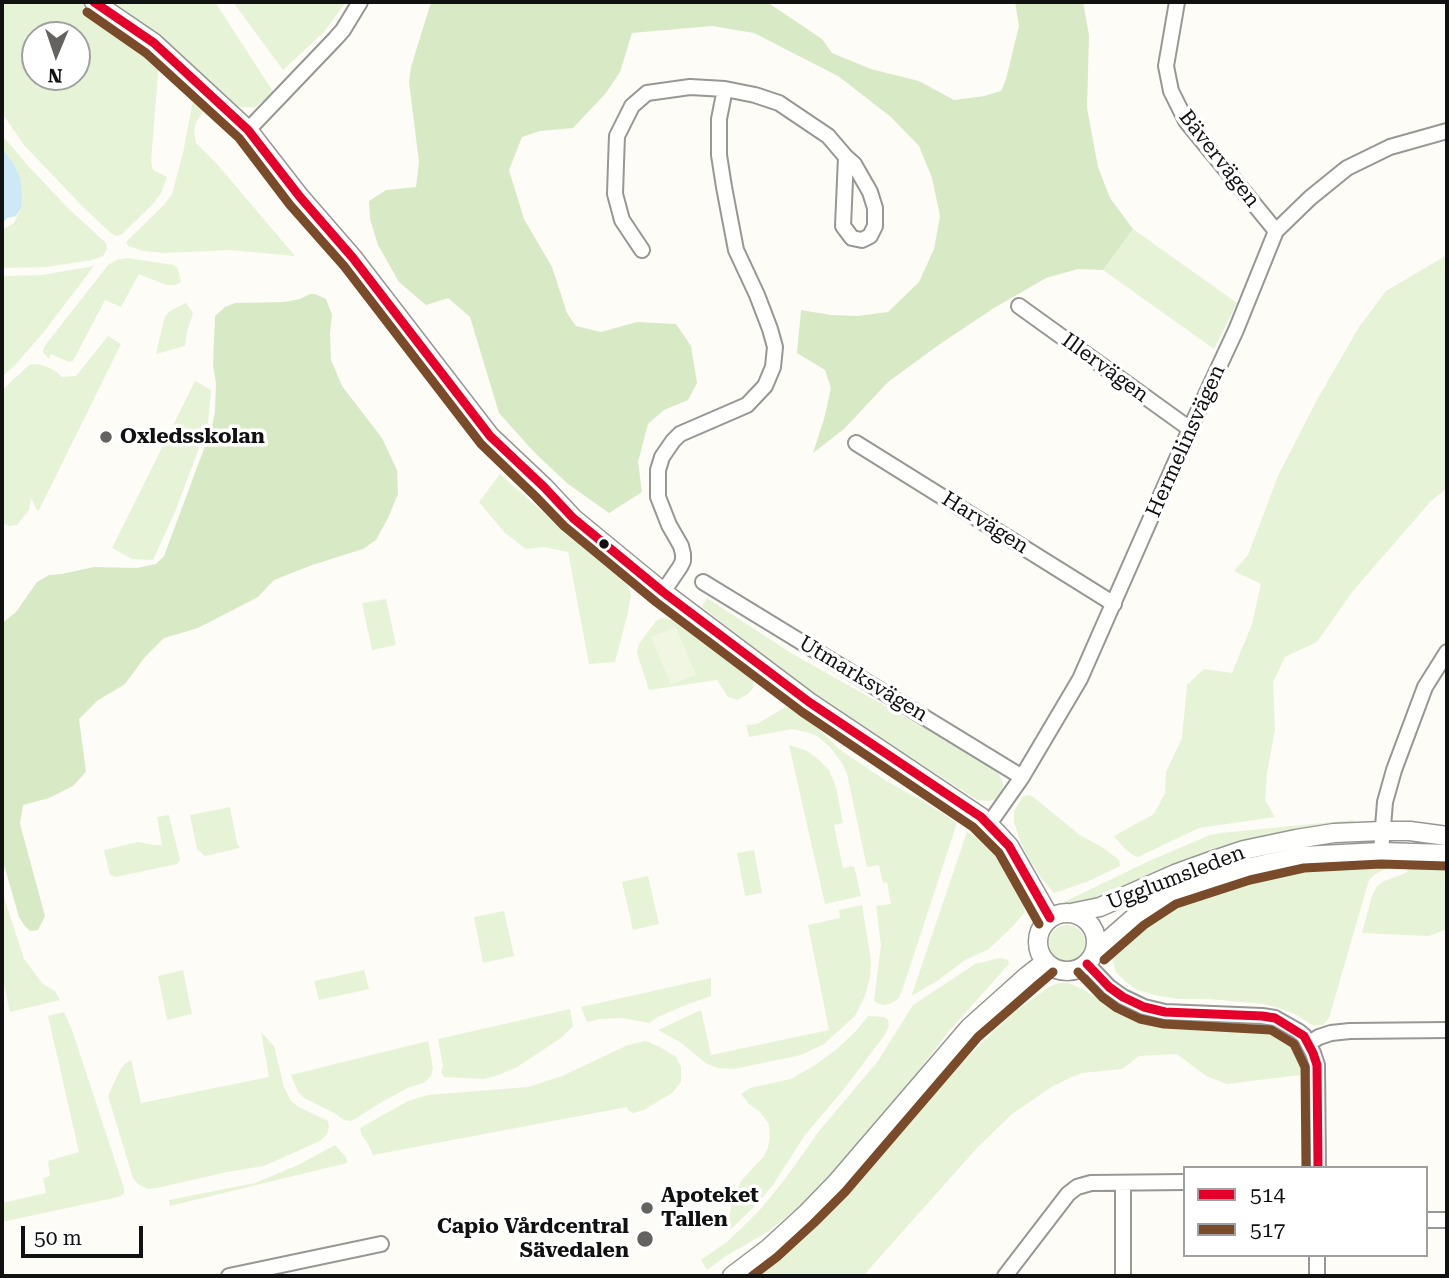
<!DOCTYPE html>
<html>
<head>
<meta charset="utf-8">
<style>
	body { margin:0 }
	#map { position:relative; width:1449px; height:1278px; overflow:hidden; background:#fdfcf7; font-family:"Roboto Serif",serif }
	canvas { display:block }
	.frame { position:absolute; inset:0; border:4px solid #111; pointer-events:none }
	.legend { position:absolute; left:1183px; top:1166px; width:245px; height:91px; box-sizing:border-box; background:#fff; border:2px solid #a0a0a0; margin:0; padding:9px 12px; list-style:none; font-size:21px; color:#111 }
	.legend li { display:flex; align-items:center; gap:14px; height:35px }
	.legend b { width:35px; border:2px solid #a0a0a0 }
	.north { position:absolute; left:21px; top:21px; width:70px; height:70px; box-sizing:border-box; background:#fff; border:2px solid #a0a0a0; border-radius:50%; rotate:182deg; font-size:19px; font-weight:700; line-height:28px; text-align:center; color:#111 }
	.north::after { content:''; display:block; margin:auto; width:24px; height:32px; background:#646362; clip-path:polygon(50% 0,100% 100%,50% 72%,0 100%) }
	.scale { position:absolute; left:21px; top:1226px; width:122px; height:32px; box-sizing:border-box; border:4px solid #111; border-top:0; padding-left:9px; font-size:21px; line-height:24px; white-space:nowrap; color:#111; -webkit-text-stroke:5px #fff; paint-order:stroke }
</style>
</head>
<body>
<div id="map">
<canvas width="1449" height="1278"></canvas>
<div class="frame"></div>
<ul class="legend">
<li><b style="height:9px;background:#e4002b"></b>514</li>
<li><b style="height:9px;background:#7a4b2a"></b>517</li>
</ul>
<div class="north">N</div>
<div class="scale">50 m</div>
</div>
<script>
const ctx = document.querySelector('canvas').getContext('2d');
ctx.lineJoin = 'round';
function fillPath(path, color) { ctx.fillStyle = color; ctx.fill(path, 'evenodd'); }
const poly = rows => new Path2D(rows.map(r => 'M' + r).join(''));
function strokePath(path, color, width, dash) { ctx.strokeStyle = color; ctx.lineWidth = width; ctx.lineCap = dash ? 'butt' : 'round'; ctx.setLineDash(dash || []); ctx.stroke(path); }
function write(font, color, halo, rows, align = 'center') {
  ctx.font = font + ' "Roboto Serif",serif'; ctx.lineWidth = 7; ctx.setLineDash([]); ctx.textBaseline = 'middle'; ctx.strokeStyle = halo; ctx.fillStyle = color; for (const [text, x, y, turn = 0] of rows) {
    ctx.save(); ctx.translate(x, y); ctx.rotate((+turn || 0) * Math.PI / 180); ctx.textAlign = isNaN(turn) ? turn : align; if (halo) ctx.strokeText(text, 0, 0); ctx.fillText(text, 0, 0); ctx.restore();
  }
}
const green = poly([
	[2,2,80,2,120,28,159,61,151,161,153,170,167,177,161,193,152,205,122,234,117,236,112,234,84,208,24,145,2,113],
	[35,35,77,35,77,77,35,77],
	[105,2,215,2,274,93,255,107,232,107],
	[233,2,346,2,324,32,283,70],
	[194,95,206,108,196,122,194,133,196,143,217,164,295,256,230,250,165,253,144,251,128,246,126,242,165,204,172,194,183,153],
	[2,135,30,168,69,209,106,243,107,249,103,256,92,260,46,267,2,268,2,230,14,223,21,208,13,163,2,148],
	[1133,229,1237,303,1214,349,1103,270],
	[1447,255,1447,488,1431,501,1353,591,1317,642,1285,657,1273,682,1275,729,1267,773,1265,800,1275,817,1199,828,1138,857,1133,855,1124,848,1114,836,1154,814,1165,793,1166,772,1182,738,1187,685,1204,669,1232,673,1252,624,1261,584,1234,571,1248,555,1278,476,1318,398,1359,327,1386,291],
	[127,258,174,265,178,269,181,282,175,285,166,285,139,274,121,307,105,300,73,361,69,362,51,354,49,359,43,352,44,347,108,265,117,260],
	[94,266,43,333,16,364,2,377,2,276,42,275],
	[186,303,189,307,193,314,187,331,185,346,156,354,165,316,170,311],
	[108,336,121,344,38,512,31,498,29,510,17,525,8,526,2,523,2,390,29,365,35,364,42,365,54,370,62,377,76,376],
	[195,381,211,390,208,424,175,512,153,560,132,559,112,548],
	[500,474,564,531,615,572,628,586,631,595,628,612,615,662,589,664,568,552,544,547,526,549,505,533,479,502],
	[707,598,791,653,983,761,998,772,1003,783,1002,792,997,799,988,801,977,800,821,699,702,607],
	[386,599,396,645,372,650,362,603],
	[662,618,673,620,752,677,754,687,748,694,737,700,728,697,717,680,649,690,637,653,639,644,656,621],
	[788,707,796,708,802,712,839,749,888,782,923,801,957,823,902,991,898,999,890,1004,883,1005,877,1003,874,1001,881,945,876,906,891,904,887,882,883,883,879,865,867,867,847,774,842,763,830,747,817,736,806,732,792,729,749,737,746,725,757,724,782,709],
	[789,745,805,750,817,758,829,770,836,787,843,823,834,825,843,868,854,866,861,896,825,904],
	[1026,795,1032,796,1081,836,1102,847,1119,860,1120,866,1089,881,1054,893,1042,879,1028,858,1019,838,1014,822,1014,811,1022,798],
	[230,807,237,843,240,848,205,856,197,849,190,815],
	[169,815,180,860,177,864,116,877,110,875,104,850,138,842,155,845,162,845,157,817],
	[1352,820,1356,821,1092,904,1069,905,1064,902,1149,861,1210,835,1221,833],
	[967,832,981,839,998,859,1015,886,1023,901,1025,912,1014,925,989,949,965,960,937,981,913,995,912,994],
	[754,850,762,893,745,896,737,853],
	[1395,860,1396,863,1374,875,1369,880,1329,1018,1323,1025,1312,1025,1295,1014,1279,1008,1263,1004,1209,999,1178,999,1155,995,1137,990,1127,983,1116,972,1112,959,1115,948,1120,940,1150,920,1178,907,1251,882,1287,873],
	[1409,866,1447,867,1447,929,1429,936,1362,933,1372,896,1377,886,1384,881,1401,875,1407,872],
	[648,876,659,924,633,930,622,882],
	[2,891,24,959,43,984,55,991,60,1000,10,1012,2,976],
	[862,905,871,961,870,978,865,996,855,1016,824,1044,801,1055,734,1069,718,1068,707,1064,680,1042,658,1030,701,1010,711,1055,829,1030,808,925,840,918,839,910],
	[504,911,514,956,483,963,474,917],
	'1049 943a18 18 0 1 1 36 0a18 18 0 1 1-36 0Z',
	[1000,958,1008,960,1009,964,950,1030,875,1127,841,1166,806,1201,769,1231,726,1256,707,1270,701,1260,728,1241,758,1212,782,1183,820,1130,878,1061,913,1005,975,964],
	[183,970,192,1014,167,1020,158,976],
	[364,970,369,989,319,1000,314,981],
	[711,978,711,996,683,1006,658,1017,649,1023,623,1018,600,1019,587,1022,581,1007],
	[1058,983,1069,983,1086,991,1108,1005,1138,1017,1167,1022,1261,1026,1284,1034,1298,1045,1305,1057,1300,1075,1227,1084,1206,1076,1177,1054,1139,1056,1122,1069,1082,1073,1072,1077,1053,1086,1012,1114,977,1148,863,1276,754,1276,766,1267,839,1199,955,1069,1013,1013,1049,987],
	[570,1009,573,1026,561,1038,517,1067,499,1075,484,1079,444,1077,441,1072,443,1066,438,1039],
	[64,1012,72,1030,124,1188,124,1194,118,1197,2,1222,2,1203,46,1193,43,1178,50,1176,48,1161,79,1152,48,1016],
	[868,1016,884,1017,888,1020,889,1026,884,1036,844,1089,805,1135,773,1185,753,1208,730,1230,726,1227,729,1219,732,1201,741,1181,764,1156,768,1147,770,1138,769,1124,760,1112,749,1104,741,1094,750,1088,791,1079,815,1065,837,1049,856,1031],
	[261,1032,274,1046,284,1087,291,1101,299,1107,328,1121,329,1127,327,1134,320,1141,264,1166,227,1172,157,1188,148,1189,138,1184,133,1178,108,1096,120,1070,126,1063,131,1060,141,1103,269,1077],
	[428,1041,433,1068,431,1076,424,1083,410,1087,385,1100,355,1119,350,1121,344,1120,334,1113,304,1098,298,1092,291,1075],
	[646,1041,660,1047,676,1057,681,1067,681,1082,672,1093,644,1110,633,1113,628,1110,627,1107,373,1155,368,1144,361,1134,360,1128,408,1101,428,1095,528,1087,562,1076,628,1045],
	[335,1145,346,1157,347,1163,170,1206,169,1200,255,1183,298,1165]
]);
const forest = poly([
	[431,2,767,2,822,39,832,53,871,69,919,81,954,100,984,96,1001,91,1006,79,1019,26,1015,2,1083,2,1089,35,1087,108,1098,167,1110,198,1133,229,1103,270,1078,269,1046,278,994,308,940,344,888,382,844,429,813,453,824,419,831,388,825,370,797,353,801,310,831,315,857,316,888,312,919,282,934,249,940,216,932,178,919,146,891,117,838,76,754,33,712,26,632,33,620,72,606,93,573,128,540,131,522,137,509,170,524,219,552,267,567,313,576,326,601,332,637,322,676,324,691,346,697,383,688,400,664,410,648,424,638,462,642,492,609,513,568,484,535,453,499,413,470,317,448,298,426,305,399,282,378,245,370,219,369,201,386,190,416,187,419,162,409,82,411,67],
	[310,294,315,294,326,299,332,315,330,333,331,360,342,386,382,438,397,470,398,494,388,518,376,540,363,549,312,565,274,580,258,597,198,628,164,638,145,657,125,684,97,701,79,719,86,772,73,786,49,798,23,805,20,824,45,916,38,930,30,931,24,925,19,917,2,858,2,623,16,612,37,582,49,575,62,574,94,567,137,568,156,564,164,556,211,430,215,412,216,383,213,365,215,316,225,307,235,303,284,302,300,299]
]);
const pitch = poly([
	[676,627,696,675,671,685,651,637]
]);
const water = poly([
	[2,148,13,163,20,177,22,197,21,208,16,216,7,218,2,224]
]);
const minor = poly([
	[1177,2,1166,66,1171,91,1186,121,1276,231],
	[248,130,335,39,343,30,360,2],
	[642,250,622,220,615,194,616,163,617,136,632,106,647,93,690,87,725,89,755,95,779,103,828,136,846,157,843,226,852,238,862,240,870,236,875,226,875,208,870,192,854,164,846,157],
	[1019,306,1190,429],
	[856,443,1114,604],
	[703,582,1022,777],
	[663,592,680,567,683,561,683,554,681,546,669,525,658,497,658,470,662,457,673,441,680,434,747,405,765,386,773,367,775,347,770,329,757,295,736,250,724,187,719,155,719,119,725,89],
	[989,824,1022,777,1080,679,1190,429,1236,330,1276,231,1310,198,1347,168,1390,147,1447,131],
	[1381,852,1385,802,1394,770,1425,687,1447,652],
	[1087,964,1109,987,1123,997,1144,1007,1165,1012,1262,1016,1275,1018,1298,1031,1304,1036,1313,1053,1317,1065,1318,1168],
	[1309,1043,1319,1037,1331,1033,1350,1031,1447,1030],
	[1123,1183,1123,1276],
	[1426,1220,1447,1220],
	[1317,1255,1317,1276],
	[229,1276,381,1244],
	[1005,1276,1068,1194,1077,1187,1091,1183,1185,1182]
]);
const tertiary = poly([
	[94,2,154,43,248,130,300,197,353,258,490,436,544,487,573,518,663,592,809,702,981,817,998,834,1009,846,1050,918],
	'1038 942a29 29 0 1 1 58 0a29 29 0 1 1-58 0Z',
	[1071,913,1100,907,1175,874,1211,861,1244,850,1296,839,1334,833,1382,831,1410,831,1447,836],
	[1096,951,1137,915,1170,893,1204,881,1247,868,1302,856,1381,852,1447,854],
	[732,1276,769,1248,806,1214,836,1183,969,1028,1027,976,1045,962]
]);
const bus1 = poly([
	[94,2,154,43,248,130,300,197,353,258,490,436,544,487,573,518,663,592,809,702,981,817,1009,846,1050,918],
	[1087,964,1109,987,1123,997,1144,1007,1165,1012,1262,1016,1275,1018,1304,1036,1313,1053,1317,1065,1318,1168]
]);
const bus2 = poly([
	[87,12,146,53,239,138,290,205,344,266,481,444,535,496,564,526,656,602,802,712,973,827,999,853,1039,924],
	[1104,960,1144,925,1176,904,1250,880,1304,868,1381,864,1447,866],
	[1078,972,1102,997,1117,1008,1140,1019,1164,1024,1271,1030,1294,1044,1305,1067,1306,1168],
	[752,1276,777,1257,814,1223,845,1192,978,1037,1053,972]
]);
const markers = [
	[106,437,7,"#646362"],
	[604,544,6,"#111"],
	[647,1208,7,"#646362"],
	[645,1239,9,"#646362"]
];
const streetNames = [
	["Bävervägen",1219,159,52],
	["Illervägen",1105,368,36],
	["Hermelinsvägen",1186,441,-66],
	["Harvägen",985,523,32],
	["Utmarksvägen",863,679,31],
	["Ugglumsleden",1176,878,-21]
];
const poiNames = [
	["Oxledsskolan",120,437],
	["Apoteket",661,1196],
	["Tallen",661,1220],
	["Capio Vårdcentral",629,1227,"right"],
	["Sävedalen",629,1251,"right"]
];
fillPath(green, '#e7f3d7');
fillPath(forest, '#d8eac5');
fillPath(pitch, '#f0f6e1');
fillPath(water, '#cde8f7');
strokePath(minor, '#979795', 18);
strokePath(tertiary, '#979795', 21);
strokePath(minor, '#fffffe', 14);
strokePath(tertiary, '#fffffe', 18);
strokePath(bus1, '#e4002b', 9);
strokePath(bus2, '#7a4b2a', 9);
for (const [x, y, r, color] of markers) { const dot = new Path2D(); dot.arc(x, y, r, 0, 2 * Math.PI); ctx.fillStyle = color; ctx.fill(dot); strokePath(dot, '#fff', 2.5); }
write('21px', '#111', '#fff', streetNames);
write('bold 21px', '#111', '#fff', poiNames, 'left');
</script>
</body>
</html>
